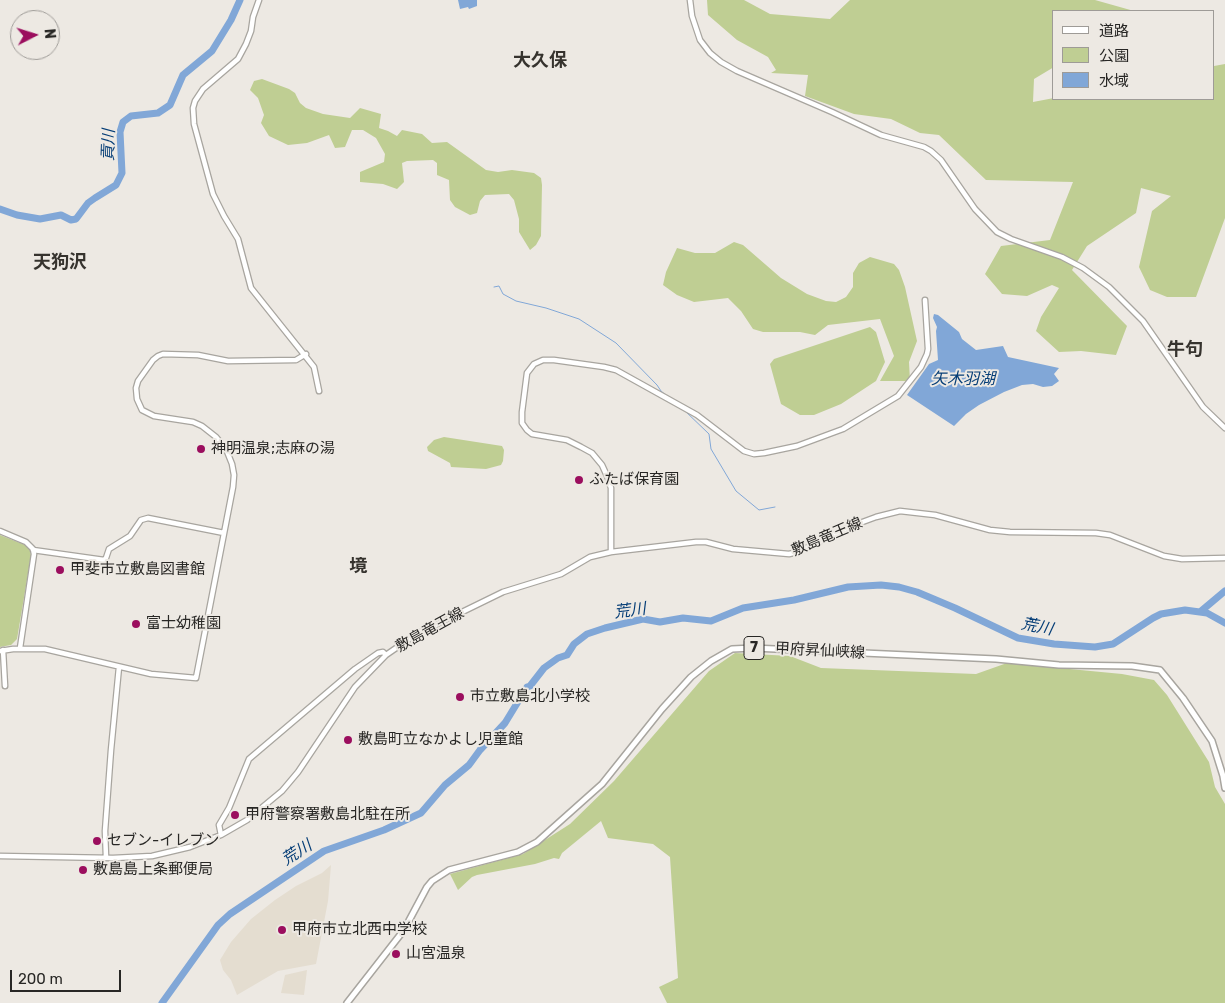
<!DOCTYPE html>
<html>
<head>
<meta charset="utf-8">
<style>
	body { margin:0 }
	#map { position:relative; width:1225px; height:1003px; overflow:hidden; background:#ede9e3; font-family:Rubik,"Noto Sans JP",sans-serif }
	canvas { display:block }
	.legend { position:absolute; left:1052px; top:10px; width:162px; height:90px; box-sizing:border-box; background:#ede9e3; border:1px solid #9e9b97; margin:0; padding:6px 9px; list-style:none; font-size:15px; color:#282725 }
	.legend li { display:flex; align-items:center; gap:10px; height:25px }
	.legend b { width:25px; border:1px solid #9e9b97 }
	.north { position:absolute; left:10px; top:10px; width:50px; height:50px; box-sizing:border-box; background:#ede9e3; border:1px solid #9e9b97; border-radius:50%; rotate:85deg; font-size:14px; font-weight:700; line-height:20px; text-align:center; color:#282725 }
	.north::after { content:''; display:block; margin:auto; width:18px; height:22px; background:#9b0e5e; clip-path:polygon(50% 0,100% 100%,50% 72%,0 100%) }
	.scale { position:absolute; left:10px; top:970px; width:111px; height:22px; box-sizing:border-box; border:2px solid #282725; border-top:0; padding-left:6px; font-size:15px; line-height:18px; white-space:nowrap; color:#282725; -webkit-text-stroke:4px #ede9e3; paint-order:stroke }
</style>
</head>
<body>
<div id="map">
<canvas width="1225" height="1003"></canvas>
<ul class="legend">
<li><b style="height:6px;background:#fff"></b>道路</li>
<li><b style="height:14px;background:#bfce93"></b>公園</li>
<li><b style="height:14px;background:#81a7d7"></b>水域</li>
</ul>
<div class="north">N</div>
<div class="scale">200 m</div>
</div>
<script>
const ctx = document.querySelector('canvas').getContext('2d');
ctx.lineJoin = 'round';
function fillPath(path, color) { ctx.fillStyle = color; ctx.fill(path, 'evenodd'); }
const poly = rows => new Path2D(rows.map(r => 'M' + r).join(''));
function strokePath(path, color, width, dash) { ctx.strokeStyle = color; ctx.lineWidth = width; ctx.lineCap = dash ? 'butt' : 'round'; ctx.setLineDash(dash || []); ctx.stroke(path); }
function write(font, color, halo, rows, align = 'center') {
  ctx.font = font + ' Rubik,"Noto Sans JP",sans-serif'; ctx.lineWidth = 4; ctx.setLineDash([]); ctx.textBaseline = 'middle'; ctx.strokeStyle = halo; ctx.fillStyle = color; for (const [text, x, y, turn = 0] of rows) {
    ctx.save(); ctx.translate(x, y); ctx.rotate((+turn || 0) * Math.PI / 180); ctx.textAlign = isNaN(turn) ? turn : align; if (halo) ctx.strokeText(text, 0, 0); ctx.fillText(text, 0, 0); ctx.restore();
  }
}
const built = poly([
	[331,865,328,901,316,964,278,971,237,995,231,980,223,970,220,960,231,942,251,919,275,900,296,886,322,873],
	[307,970,304,995,281,993,285,975]
]);
const green = poly([
	[707,0,744,0,770,14,830,19,850,0,1095,0,1134,11,1054,11,1054,67,1034,79,1033,102,1054,98,1214,99,1214,66,1225,64,1225,218,1196,297,1167,297,1150,290,1139,267,1152,211,1171,196,1141,188,1136,213,1087,246,1072,270,1127,326,1116,355,1081,351,1059,352,1036,331,1041,317,1059,288,1052,285,1027,296,1002,294,985,274,1001,246,1050,240,1073,182,986,180,939,135,920,133,891,119,854,114,805,96,808,75,771,73,776,70,768,57,737,40,708,15],
	[262,79,289,89,295,93,300,103,306,108,323,114,350,118,360,108,381,114,379,128,388,131,397,136,402,130,422,134,432,143,447,142,486,170,498,172,512,170,534,173,541,178,542,185,541,236,536,245,530,250,519,232,519,219,514,200,509,194,485,195,480,201,477,213,470,215,455,207,450,200,449,180,437,175,437,163,433,160,407,161,402,163,404,182,397,189,383,184,360,182,360,172,384,162,385,154,376,138,363,130,352,130,345,147,335,148,329,135,307,143,288,145,269,136,261,123,264,115,258,98,250,90,254,81],
	[734,242,743,245,781,278,807,294,826,301,836,302,846,297,853,287,853,273,859,263,870,257,894,264,899,270,905,287,917,341,909,362,910,381,880,381,894,356,880,319,828,325,815,335,800,332,763,332,753,329,741,311,728,298,694,302,677,295,663,285,666,272,677,248,695,253,715,253],
	[870,327,876,332,885,362,876,381,841,404,814,415,800,415,781,404,770,364,774,359],
	[444,437,502,446,504,450,503,461,501,465,486,469,451,467,450,463,428,451,427,447,434,440],
	[0,535,25,545,30,549,31,556,17,639,11,645,0,647],
	[735,653,790,656,821,668,976,674,1007,663,1122,674,1154,680,1167,695,1209,762,1215,787,1225,804,1225,1003,667,1003,659,987,678,978,670,857,653,844,608,838,601,821,562,853,559,859,554,858,535,864,477,875,472,877,458,890,450,874,523,854,570,824,614,781,709,671]
]);
const water = poly([
	[458,0,477,0,477,6,469,9,468,7,460,9],
	[934,314,938,315,959,332,962,339,976,350,1003,346,1008,357,1059,368,1054,374,1059,381,1052,386,1043,387,1033,384,1022,385,1004,392,979,405,966,414,954,426,907,395,929,364,938,360,936,331,937,327,933,318]
]);
const stream = poly([
	[494,287,499,286,503,294,516,301,546,308,579,319,616,343,657,385,661,391,668,397],
	[683,409,709,434,711,449,736,491,759,510,775,507]
]);
const river = poly([
	[0,209,17,215,40,219,61,215,71,220,76,219,88,203,95,198,116,185,122,173,120,132,123,122,131,116,158,113,170,105,183,75,212,51,231,20,240,0],
	[1200,612,1225,591],
	[162,1003,218,925,230,914,324,851,384,830,421,813,445,785,469,765,480,750,505,723,527,687,530,686,544,668,558,658,567,655,574,644,587,634,605,628,643,619,660,622,683,618,711,621,743,608,794,600,848,587,881,585,899,587,917,592,955,608,1018,638,1054,644,1095,647,1113,644,1153,618,1161,614,1185,610,1207,613,1225,623]
]);
const secondary = poly([
	[259,0,253,17,251,31,246,44,238,59,203,89,195,101,193,108,194,124,213,194,224,216,238,239,251,288,314,367,319,391],
	[690,0,692,16,700,40,710,53,721,62,737,71,832,112,881,135,924,147,931,151,941,160,975,209,997,232,1011,239,1062,257,1083,268,1109,287,1143,321,1203,407,1225,428],
	[0,531,26,542,33,549,34,554,20,648],
	[33,550,104,560,106,558,109,549,130,536,141,520,148,518,224,533],
	[611,552,611,488,607,476,602,465,592,453,581,447,567,440,532,434,527,430,522,423,522,412,527,373,534,364,543,360,554,360,604,367,616,370,697,415,744,451,754,454,764,453,797,446,843,429,898,396,921,367,927,354,928,349,925,300],
	[3,650,5,686],
	[0,651,13,649,45,649,151,674,196,678,233,487,234,475,232,464,226,449,216,437,202,426,193,422,154,416,142,410,137,399,136,388,138,381,153,360,158,356,163,354,198,355,228,361,296,360,306,354],
	[221,835,247,820,282,791,298,772,355,687,386,655],
	[0,856,113,858,152,856,190,847,221,835,219,825,229,808,249,759,355,669,378,653,383,652,386,655,415,635,503,592,561,574,590,557,611,552,696,542,706,542,733,549,789,554,798,552,849,527,876,517,900,511,935,515,990,530,1010,532,1096,533,1110,535,1164,556,1182,559,1225,558],
	[106,857,105,831,111,750,119,667]
]);
const primary = poly([
	[347,1003,404,930,427,887,432,881,449,870,518,852,537,842,602,784,662,709,691,677,711,661,732,649,753,648,996,659,1059,665,1132,666,1160,670,1183,698,1212,741,1223,776,1225,788]
]);
const markers = [
	[201,449,5,"#9b0e5e"],
	[579,480,5,"#9b0e5e"],
	[60,570,5,"#9b0e5e"],
	[136,624,5,"#9b0e5e"],
	[460,697,5,"#9b0e5e"],
	[348,740,5,"#9b0e5e"],
	[235,815,5,"#9b0e5e"],
	[97,841,5,"#9b0e5e"],
	[83,870,5,"#9b0e5e"],
	[282,930,5,"#9b0e5e"],
	[396,954,5,"#9b0e5e"]
];
const shields = [
	[754,648,20]
];
const shieldNames = [
	["7",754,648]
];
const poiNames = [
	["神明温泉;志麻の湯",211,449],
	["ふたば保育園",589,480],
	["甲斐市立敷島図書館",70,570],
	["富士幼稚園",146,624],
	["市立敷島北小学校",470,697],
	["敷島町立なかよし児童館",358,740],
	["甲府警察署敷島北駐在所",245,815],
	["セブン-イレブン",107,841],
	["敷島島上条郵便局",93,870],
	["甲府市立北西中学校",292,930],
	["山宮温泉",406,954]
];
const streetNames = [
	["敷島竜王線",827,537,-23],
	["敷島竜王線",430,630,-29],
	["甲府昇仙峡線",820,651,3]
];
const waterNames = [
	["貢川",109,145,-88],
	["矢木羽湖",963,379],
	["荒川",630,611,-7],
	["荒川",1037,627,11],
	["荒川",297,853,-33]
];
const quarterNames = [
	["大久保",540,61],
	["天狗沢",60,263],
	["牛句",1185,350],
	["境",358,567]
];
fillPath(built, '#e4ddd0');
fillPath(green, '#bfce93');
fillPath(water, '#81a7d7');
strokePath(stream, '#81a7d7', 1);
strokePath(river, '#81a7d7', 7);
strokePath(secondary, '#a8a59f', 7);
strokePath(primary, '#a8a59f', 8);
strokePath(secondary, '#fff', 4.5);
strokePath(primary, '#fff', 5);
for (const [x, y, r, color] of markers) { const dot = new Path2D(); dot.arc(x, y, r, 0, 2 * Math.PI); ctx.fillStyle = color; ctx.fill(dot); strokePath(dot, '#ede9e3', 2); }
for (const [x, y, w] of shields) { const box = new Path2D(); box.roundRect(x - w / 2, y - 11.5, w, 23, 4); ctx.fillStyle = '#ede9e3'; ctx.fill(box); strokePath(box, '#282725', 1); }
write('bold 14px', '#282725', null, shieldNames);
write('15px', '#282725', '#ede9e3', poiNames, 'left');
write('15px', '#282725', '#ede9e3', streetNames);
write('italic 16px', '#063e77', '#ede9e3', waterNames);
write('bold 18px', '#36332e', '#ede9e3', quarterNames);
</script>
</body>
</html>
